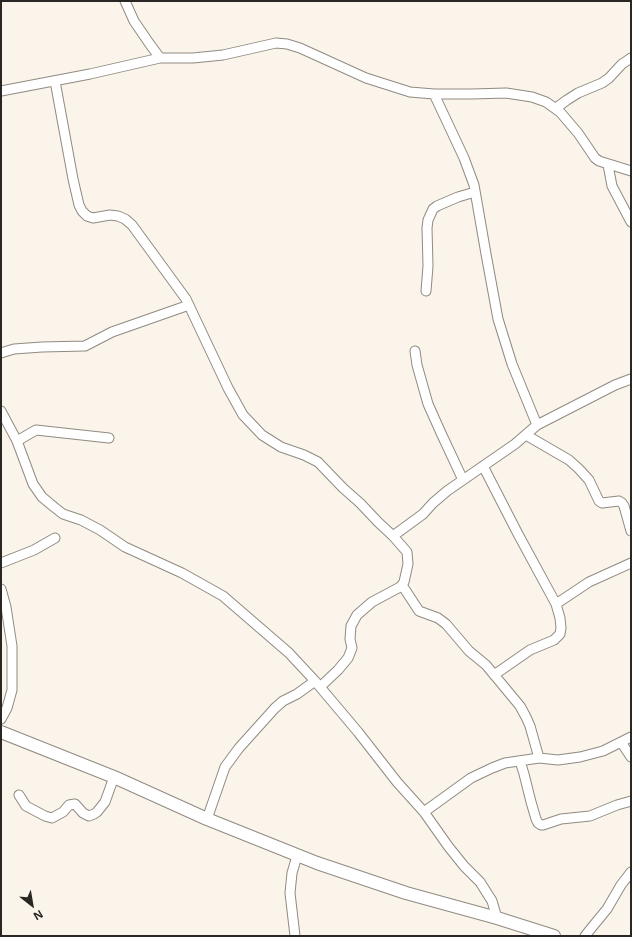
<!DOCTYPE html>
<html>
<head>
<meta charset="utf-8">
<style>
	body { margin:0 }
	#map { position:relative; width:632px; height:937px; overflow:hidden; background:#faf4eb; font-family:"Noto Sans",sans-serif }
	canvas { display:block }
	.frame { position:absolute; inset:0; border:2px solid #292724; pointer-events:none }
	.north { position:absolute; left:12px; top:885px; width:40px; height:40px; -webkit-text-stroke:3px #faf4eb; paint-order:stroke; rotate:149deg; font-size:11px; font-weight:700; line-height:16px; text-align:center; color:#292724 }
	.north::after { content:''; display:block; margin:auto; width:14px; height:18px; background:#292724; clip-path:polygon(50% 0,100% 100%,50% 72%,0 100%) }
</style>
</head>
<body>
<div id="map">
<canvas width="632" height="937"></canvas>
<div class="frame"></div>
<div class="north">N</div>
</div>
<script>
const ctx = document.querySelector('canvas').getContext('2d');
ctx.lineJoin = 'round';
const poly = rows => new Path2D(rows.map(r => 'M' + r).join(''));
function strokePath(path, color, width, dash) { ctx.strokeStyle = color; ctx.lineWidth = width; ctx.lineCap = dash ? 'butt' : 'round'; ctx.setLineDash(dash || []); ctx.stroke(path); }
const street = poly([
	[125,1,134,21,149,43,160,58,193,58,223,55,276,43,287,44,300,48,366,78,410,92,434,94,472,94,506,93,532,97,546,102,560,112,578,133,595,158,599,161,631,171],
	[55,81,73,179,79,205,82,211,87,216,93,218,110,215,118,216,125,219,132,225,186,299,228,388,243,415,262,435,281,447,304,455,318,462,343,488,360,503,378,522,393,536,407,552,408,564,404,582,402,585,400,587,372,602,357,615,351,626,350,639,352,648,348,658,338,670,320,687],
	[1,91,90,74,160,58],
	[434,94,464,158,474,185,486,254,498,319,512,364,537,425],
	[556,108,567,100,578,93,602,83,609,78,622,64,631,58],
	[608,165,612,186,631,222],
	[426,291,428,266,427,228,428,220,433,209,437,206,458,197,475,192],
	[415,351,417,365,428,404,441,433,463,480],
	[1,353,14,349,42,347,85,346,112,332,189,305],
	[1,411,17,441,33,484,42,497,54,507,63,514,81,520,100,530,125,547,182,573,223,596,289,653,315,681,358,732,397,782,424,812,448,846,464,866,480,882,492,901,497,918],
	[526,435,569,460,579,469,589,480,599,501,602,503,619,501,622,503,624,506,631,531],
	[17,441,36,430,109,438],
	[483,466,518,534,556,604,560,618,561,628,560,634,554,640,530,650,494,675],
	[393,536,423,514,433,503,447,491,515,444,537,425,615,385,631,379],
	[1,563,34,550,55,538],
	[402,585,419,611,438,618,446,624,469,651,486,665,520,706,526,717,530,726,539,758],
	[1,589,6,607,12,646,12,690,7,708,1,719],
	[556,604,589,582,631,563],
	[621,742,631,757],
	[520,761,524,774,531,802,536,819,538,823,541,825,543,825,561,819,590,816,617,805,631,801],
	[19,795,26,806,45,816,52,818,63,812,69,805,75,804,83,813,89,816,94,814,97,812,105,802,114,777],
	[424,812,471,778,492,768,505,763,539,758,558,760,580,757,603,751,631,737],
	[207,819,225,767,239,748,275,708,283,701,297,694,315,681],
	[295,936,290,893,292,873,297,856],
	[585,936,593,926,607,909,621,885,631,872]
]);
const secondary = poly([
	[1,732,114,777,207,819,317,863,406,893,497,918,554,936]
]);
strokePath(street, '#908a82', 11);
strokePath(secondary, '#908a82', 14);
strokePath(street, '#fff', 9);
strokePath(secondary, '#fff', 12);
</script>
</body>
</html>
